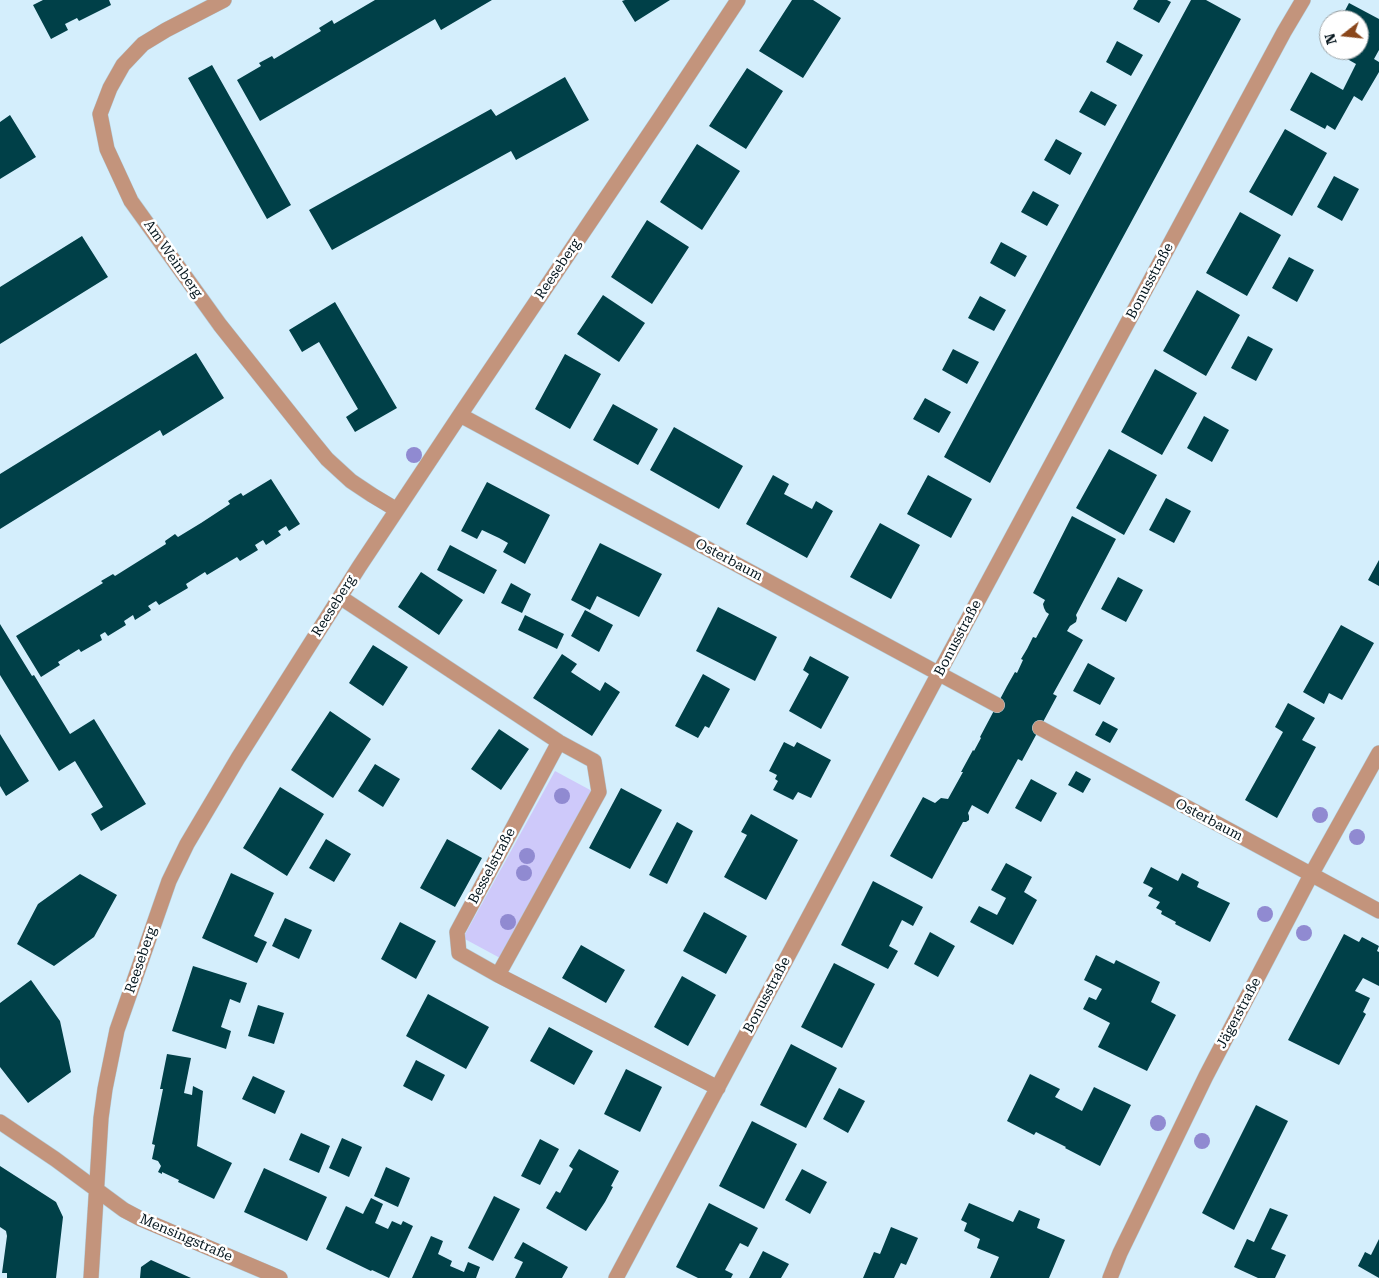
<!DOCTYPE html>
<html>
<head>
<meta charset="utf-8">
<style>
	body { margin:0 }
	#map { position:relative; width:1379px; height:1278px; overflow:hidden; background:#d4eefc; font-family:"Roboto Serif",serif }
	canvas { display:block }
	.north { position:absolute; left:1319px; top:10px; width:50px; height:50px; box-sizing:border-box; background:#fff; border:1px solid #9ba2a5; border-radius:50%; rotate:254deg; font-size:14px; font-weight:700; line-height:20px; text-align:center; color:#06171f }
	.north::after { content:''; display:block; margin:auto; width:18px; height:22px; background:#8a461a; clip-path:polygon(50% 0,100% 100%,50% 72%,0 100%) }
</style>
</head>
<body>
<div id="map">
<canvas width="1379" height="1278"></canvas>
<div class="north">N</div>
</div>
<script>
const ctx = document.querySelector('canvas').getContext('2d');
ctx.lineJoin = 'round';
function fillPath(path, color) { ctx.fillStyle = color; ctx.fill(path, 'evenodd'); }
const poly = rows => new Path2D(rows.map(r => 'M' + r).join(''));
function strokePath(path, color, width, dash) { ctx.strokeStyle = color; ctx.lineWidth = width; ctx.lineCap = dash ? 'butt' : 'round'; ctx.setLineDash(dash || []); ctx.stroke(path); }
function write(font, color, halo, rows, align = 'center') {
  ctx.font = font + ' "Roboto Serif",serif'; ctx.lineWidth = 5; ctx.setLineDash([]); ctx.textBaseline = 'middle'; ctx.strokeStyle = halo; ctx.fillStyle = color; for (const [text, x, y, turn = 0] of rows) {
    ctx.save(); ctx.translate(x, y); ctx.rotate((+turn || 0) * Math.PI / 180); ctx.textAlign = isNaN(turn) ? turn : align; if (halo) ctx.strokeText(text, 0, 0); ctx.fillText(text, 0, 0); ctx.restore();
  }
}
const green = poly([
	[555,771,592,791,500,958,463,938]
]);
const building = poly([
	[43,0,109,0,111,5,79,21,77,18,65,24,68,30,51,39,33,5],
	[375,0,492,0,441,30,435,19,260,121,237,80,261,66,259,63,272,56,274,59,321,31,319,28,332,20,334,24],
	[625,0,670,0,635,22,622,1],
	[792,0,813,0,841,18,803,78,759,51],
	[1138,0,1167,0,1171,2,1159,23,1133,9],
	[1191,0,1206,0,1241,19,990,483,944,457],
	[1349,3,1379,19,1379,50,1374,59,1379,62,1379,72,1362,101,1354,96,1335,130,1327,125,1325,129,1290,110,1311,72,1343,90,1356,64,1342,56,1346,50,1359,50,1359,20,1340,20],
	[1117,41,1143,55,1131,76,1106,62],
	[212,65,291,205,267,219,188,78],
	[747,68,783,91,746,149,709,126],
	[565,77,589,120,516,160,511,151,332,250,309,210,491,109,496,116],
	[1091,91,1117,105,1105,126,1079,112],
	[10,115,36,157,0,179,0,122],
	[1285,129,1327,153,1292,216,1249,192],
	[1056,139,1082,153,1070,175,1044,160],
	[697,144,740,171,702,230,660,202],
	[1334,176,1359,189,1342,221,1317,207],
	[1033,191,1059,205,1047,226,1021,212],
	[1240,212,1281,235,1247,296,1206,273],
	[647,220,689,247,652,304,611,277],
	[82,236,108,277,0,344,0,287],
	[1001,242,1027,256,1015,277,990,263],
	[1289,257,1314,270,1297,302,1272,288],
	[1197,290,1240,315,1206,376,1163,351],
	[603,295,645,323,619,362,577,334],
	[980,296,1006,310,994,331,968,318],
	[335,302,397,408,355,432,346,417,358,409,319,342,302,352,289,330],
	[1248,336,1273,349,1256,381,1231,368],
	[953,349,979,362,967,384,942,370],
	[196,353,224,398,163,436,160,430,0,529,0,474],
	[565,354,601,374,570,429,535,409],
	[1155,369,1197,393,1162,455,1121,432],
	[925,398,951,412,939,433,913,419],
	[613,404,658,429,638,465,593,440],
	[1204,416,1229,430,1212,462,1187,448],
	[674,427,743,466,719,509,650,470],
	[1109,449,1157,475,1124,535,1076,508],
	[773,475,789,484,784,494,812,509,816,501,833,511,807,558,746,524],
	[928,475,972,499,951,538,907,514],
	[271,479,300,524,289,531,286,526,278,531,281,535,266,545,263,540,255,545,258,550,240,561,237,557,207,575,205,572,186,584,188,588,159,605,156,601,148,606,151,610,135,620,133,615,124,621,126,625,108,636,105,632,100,635,102,640,81,652,79,649,58,662,60,665,41,677,16,636,103,583,101,581,113,574,115,576,166,544,165,541,175,534,178,537,201,523,230,504,228,501,234,497,241,493,243,496],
	[487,482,550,515,525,564,503,552,508,543,499,538,482,530,477,539,461,531],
	[1166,498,1191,511,1174,543,1149,530],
	[1072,516,1116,539,1076,615,1077,618,1076,622,1070,626,1067,631,1083,640,1053,694,1057,696,1022,761,1018,759,988,814,972,805,968,813,969,816,969,820,966,822,963,822,932,879,890,856,923,797,935,803,941,798,948,799,963,772,961,772,973,750,974,751,981,738,980,737,1007,686,1015,672,1017,673,1023,660,1021,659,1027,649,1033,637,1036,638,1049,614,1046,612,1044,608,1043,604,1045,600,1033,593],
	[880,523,920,545,891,599,850,577],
	[600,543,662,574,639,617,597,596,590,610,571,600],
	[450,545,497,570,484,594,437,570],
	[1379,560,1379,586,1368,580],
	[421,572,463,600,439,635,398,607],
	[1118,577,1143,590,1126,622,1101,609],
	[511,583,531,594,522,613,501,603],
	[718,607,777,637,755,681,696,651],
	[585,610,613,625,599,652,571,636],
	[525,615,564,634,557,649,518,630],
	[0,624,32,676,34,675,70,734,94,719,146,804,101,831,91,814,103,807,75,761,59,771,0,675],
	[1341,625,1374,643,1342,700,1329,693,1324,704,1303,692],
	[373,645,408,667,383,706,349,683],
	[562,654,577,664,571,672,600,691,605,682,620,692,592,736,533,698],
	[810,656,849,677,821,729,789,711,809,674,803,670],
	[1088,663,1115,678,1100,705,1073,691],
	[703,674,730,689,709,728,705,726,698,738,675,726],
	[1288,703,1315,718,1302,740,1316,747,1277,818,1245,800,1283,732,1275,727],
	[330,711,371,739,333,798,291,770],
	[1103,721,1118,729,1110,743,1095,735],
	[499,729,529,749,501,790,471,769],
	[0,734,29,781,6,796,0,786],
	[784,742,794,747,797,742,831,760,811,798,798,792,793,800,773,790,778,781,775,779,777,775,769,771],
	[375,764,400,779,383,807,358,791],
	[1076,771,1091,779,1083,793,1068,785],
	[1031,779,1057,793,1041,822,1015,808],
	[280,787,324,814,287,876,243,848],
	[621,788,662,810,630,869,589,848],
	[751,814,798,840,766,900,724,877,747,835,741,832],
	[677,822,693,831,667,884,649,875],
	[326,839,351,854,334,882,309,868],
	[447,839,482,858,455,907,420,888],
	[1006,863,1032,877,1024,892,1037,900,1013,945,970,922,979,906,997,915,1006,898,991,890],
	[1151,867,1178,881,1182,873,1199,882,1197,887,1230,903,1210,942,1175,924,1176,922,1161,914,1162,911,1156,908,1160,902,1148,896,1153,888,1143,883],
	[231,873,274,893,254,936,267,942,257,963,202,938],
	[80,874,117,895,94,937,54,966,17,944,38,904],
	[873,881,923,907,913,926,902,920,889,946,898,951,888,969,841,945],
	[704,912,747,936,726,974,683,951],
	[285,918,312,930,299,959,272,946],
	[400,922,436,941,416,979,381,959],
	[930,932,955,946,938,977,914,964],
	[1344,934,1359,942,1362,937,1379,946,1377,951,1379,952,1379,986,1363,978,1355,991,1370,998,1363,1012,1366,1014,1339,1065,1288,1040],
	[581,945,625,970,606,1003,562,978],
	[1096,955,1114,964,1116,960,1160,982,1151,1002,1176,1015,1147,1071,1098,1047,1110,1023,1083,1009,1089,997,1096,1000,1102,989,1084,980],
	[834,963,875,984,842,1048,801,1027],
	[193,966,247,983,240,1003,230,999,221,1027,231,1031,226,1049,172,1031],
	[682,976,716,995,688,1046,654,1027],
	[31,980,60,1021,71,1072,28,1103,0,1067,0,1003],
	[428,994,489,1027,466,1069,406,1036],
	[258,1005,284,1013,274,1044,248,1036],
	[549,1027,593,1051,574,1085,530,1061],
	[791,1044,837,1068,806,1128,760,1105],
	[167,1054,191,1058,184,1093,192,1095,193,1086,203,1091,197,1146,232,1163,214,1199,178,1182,179,1180,162,1172,162,1174,158,1172,161,1166,158,1161,152,1159,155,1145,152,1144,163,1089,160,1089],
	[416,1060,445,1075,432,1101,403,1086],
	[626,1069,662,1087,640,1132,604,1114],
	[1030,1074,1060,1089,1055,1097,1082,1111,1094,1087,1131,1105,1100,1166,1065,1148,1066,1147,1036,1132,1034,1135,1007,1121],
	[253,1076,285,1091,275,1114,242,1099],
	[839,1088,865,1101,848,1133,823,1119],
	[1256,1105,1288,1121,1234,1230,1202,1213],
	[752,1121,797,1144,764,1209,719,1186],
	[301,1133,330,1146,319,1173,289,1160],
	[342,1138,362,1147,349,1177,329,1168],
	[540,1139,559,1149,540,1185,521,1176],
	[579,1149,619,1171,611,1186,613,1187,605,1202,586,1231,546,1208,556,1191,560,1193,573,1169,569,1166],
	[0,1166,56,1202,63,1217,56,1278,7,1278,7,1273,2,1273,7,1236,6,1231,0,1227],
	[386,1167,410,1178,398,1207,374,1196],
	[264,1168,327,1197,307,1241,244,1212],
	[802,1169,827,1182,810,1214,785,1200],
	[494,1196,520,1209,493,1261,468,1248],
	[371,1198,383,1204,375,1223,388,1229,392,1221,401,1225,403,1221,413,1226,389,1278,372,1270,371,1271,326,1249,346,1206,363,1214],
	[709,1203,758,1228,748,1247,740,1243,725,1270,733,1274,731,1278,698,1278,676,1267],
	[969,1203,1013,1222,1019,1210,1040,1219,1037,1228,1065,1240,1049,1278,990,1278,999,1257,977,1248,980,1239,964,1231,967,1223,961,1220],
	[1270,1208,1288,1215,1271,1249,1286,1255,1275,1278,1258,1278,1234,1267,1247,1239,1254,1242],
	[891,1227,918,1238,906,1265,901,1263,894,1278,863,1278,874,1252,880,1254],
	[431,1236,443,1241,438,1254,452,1261,450,1266,464,1272,468,1262,480,1267,476,1278,412,1278],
	[1379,1239,1379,1278,1358,1266,1365,1252,1371,1255],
	[523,1242,568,1267,562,1278,515,1278,523,1262,514,1258],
	[763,1251,789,1264,781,1278,749,1278],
	[151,1260,191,1278,140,1278,141,1267]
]);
const minor = poly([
	[224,0,166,30,143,44,123,65,110,88,100,114,107,149,131,201,220,325,309,437,327,459,351,481,372,495,397,510],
	[460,415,997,705],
	[340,597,559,742,594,761,599,792,498,975],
	[1040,728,1379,911],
	[559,742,457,932,459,953,498,975,718,1088],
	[0,1122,55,1159,124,1210,141,1219,280,1278],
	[91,1278,101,1118,105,1089,117,1030,169,881,187,844,238,758,359,567,460,415,660,118,738,0],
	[616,1278,939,673,1284,32,1303,0],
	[1110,1278,1120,1253,1206,1076,1311,875,1379,753]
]);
const trees = [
	[414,455],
	[562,796],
	[1320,815],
	[1357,837],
	[527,856],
	[524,873],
	[1265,914],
	[508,922],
	[1304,933],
	[1158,1123],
	[1202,1141]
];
const streetNames = [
	["Am Weinberg",173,259,55],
	["Reeseberg",558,269,-56],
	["Bonusstraße",1150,281,-62],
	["Osterbaum",729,560,28],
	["Reeseberg",334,606,-58],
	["Bonusstraße",958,638,-62],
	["Osterbaum",1209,820,28],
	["Besselstraße",492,866,-62],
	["Reeseberg",141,960,-71],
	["Bonusstraße",767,995,-62],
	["Jägerstraße",1239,1013,-62],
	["Mensingstraße",186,1238,23]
];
fillPath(green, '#cec9fa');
fillPath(building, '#004048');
strokePath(minor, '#b3ccd9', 16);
strokePath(minor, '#c3947c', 15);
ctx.fillStyle = '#908ad1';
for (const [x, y] of trees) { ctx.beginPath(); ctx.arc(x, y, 8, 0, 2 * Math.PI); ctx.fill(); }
write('14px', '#06171f', '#fff', streetNames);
</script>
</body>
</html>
